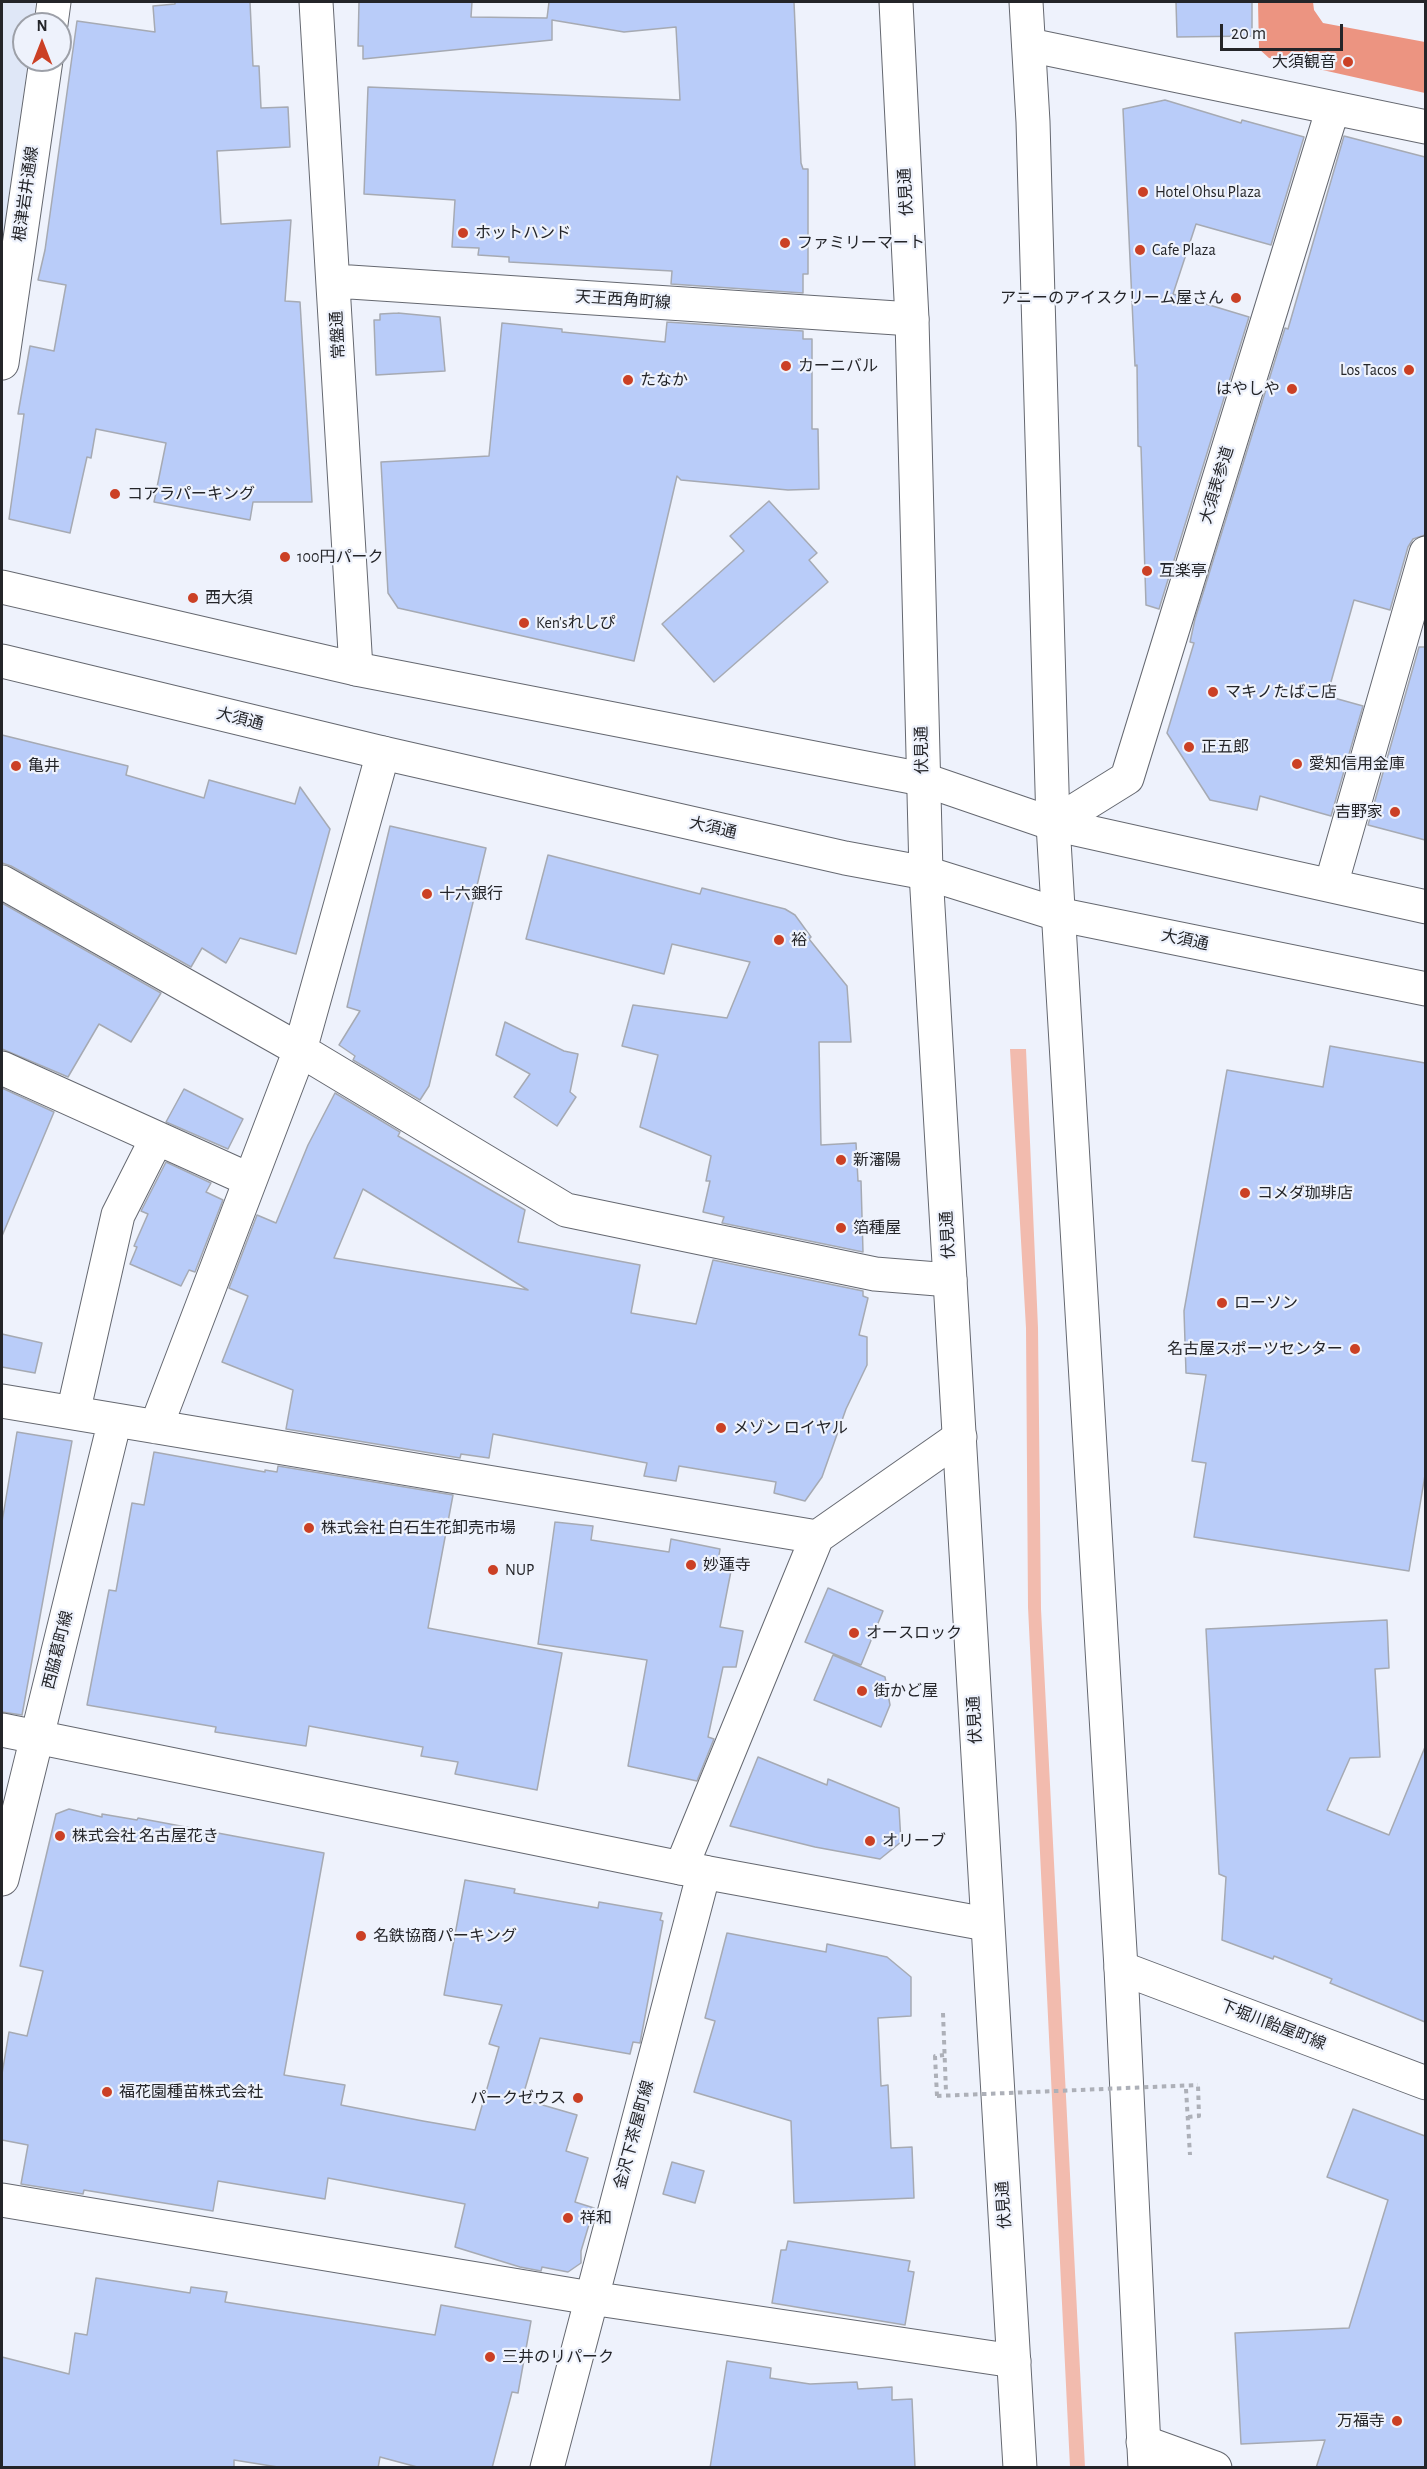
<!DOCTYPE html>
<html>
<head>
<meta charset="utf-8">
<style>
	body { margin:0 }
	#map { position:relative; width:1427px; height:2469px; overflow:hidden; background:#eef2fc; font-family:"Alegreya Sans",sans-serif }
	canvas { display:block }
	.frame { position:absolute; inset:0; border:3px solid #242529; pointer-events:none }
	.north { position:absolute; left:12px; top:12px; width:60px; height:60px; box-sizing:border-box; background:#eef2fc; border:2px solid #9da0a8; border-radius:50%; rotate:0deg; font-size:16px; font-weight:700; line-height:24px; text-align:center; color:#242529 }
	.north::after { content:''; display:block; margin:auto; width:21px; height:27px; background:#cb4025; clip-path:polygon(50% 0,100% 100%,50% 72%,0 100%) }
	.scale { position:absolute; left:1220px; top:24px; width:123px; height:27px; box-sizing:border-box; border:3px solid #242529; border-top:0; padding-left:8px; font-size:18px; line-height:21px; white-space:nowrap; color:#242529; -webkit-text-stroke:4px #eef2fc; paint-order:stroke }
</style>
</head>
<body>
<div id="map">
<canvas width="1427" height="2469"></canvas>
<div class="frame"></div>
<div class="north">N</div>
<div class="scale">20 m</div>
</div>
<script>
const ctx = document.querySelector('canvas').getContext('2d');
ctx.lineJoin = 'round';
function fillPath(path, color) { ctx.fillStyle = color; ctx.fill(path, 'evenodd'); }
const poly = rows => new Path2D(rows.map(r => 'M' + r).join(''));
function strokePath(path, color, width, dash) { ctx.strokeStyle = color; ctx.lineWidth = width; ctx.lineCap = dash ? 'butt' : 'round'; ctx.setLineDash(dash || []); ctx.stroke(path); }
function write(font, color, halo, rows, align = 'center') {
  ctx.font = font + ' "Alegreya Sans","Noto Sans JP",sans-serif'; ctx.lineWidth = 4.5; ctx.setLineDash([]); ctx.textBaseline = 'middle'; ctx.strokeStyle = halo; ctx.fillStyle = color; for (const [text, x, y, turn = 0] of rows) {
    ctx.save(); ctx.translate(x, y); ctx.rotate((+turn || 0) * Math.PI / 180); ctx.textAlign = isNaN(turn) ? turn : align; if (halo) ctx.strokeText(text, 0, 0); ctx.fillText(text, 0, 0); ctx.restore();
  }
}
const built = poly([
	[2,2,36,2,33,24,24,24,24,60,28,60,2,251]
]);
const green = poly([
	[1010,1049,1026,1049,1038,1328,1041,1609,1085,2467,1070,2467,1028,1607,1026,1328]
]);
const forest = poly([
	[1258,2,1313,2,1314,10,1323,23,1425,42,1425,93,1269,58,1259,49]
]);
const building = poly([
	[175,2,250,2,253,66,259,66,261,108,288,107,290,147,217,151,221,224,291,220,285,301,300,302,312,502,253,502,250,520,154,502,166,443,96,429,91,458,87,457,70,533,9,519,24,414,18,414,30,346,54,351,66,285,38,280,45,250,77,21,155,32,153,6,175,4,175,2],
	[359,2,472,2,471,17,547,18,549,2,794,2,801,163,803,169,808,169,808,274,803,274,803,293,671,284,672,271,509,262,509,257,478,255,479,248,452,247,455,200,364,194,368,87,680,100,676,27,624,32,552,20,552,40,363,59,363,46,358,46,359,2],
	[1176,2,1252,2,1252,36,1177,37,1176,2],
	[1165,100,1241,123,1242,120,1304,137,1271,245,1196,224,1173,294,1249,317,1159,609,1146,605,1141,447,1138,446,1137,365,1135,366,1123,109,1165,100],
	[1344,136,1425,157,1425,535,1413,539,1408,547,1390,610,1354,600,1327,696,1363,706,1331,816,1260,796,1257,810,1210,800,1167,733,1194,643,1190,642,1195,619,1285,328,1288,329,1344,136],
	[398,313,440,317,445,371,376,375,374,320,380,320,380,314,398,313],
	[667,322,803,331,803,339,812,339,812,429,818,429,819,489,788,490,681,480,677,476,634,661,398,608,388,593,381,462,489,456,502,323,562,329,562,332,665,342,667,322],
	[769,501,817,553,809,560,828,582,714,682,662,624,744,551,730,536,769,501],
	[1419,647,1425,647,1425,840,1368,825,1419,647],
	[2,735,128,766,126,775,204,798,209,780,295,804,300,787,330,829,296,954,240,938,226,963,202,948,191,967,11,866,2,863,2,735],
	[390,826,486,848,429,1086,420,1100,353,1060,355,1056,339,1045,360,1011,347,1007,390,826],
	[548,855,700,894,702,888,785,909,795,915,811,937,809,939,847,986,851,1042,819,1042,821,1145,856,1143,858,1181,861,1181,863,1252,722,1223,724,1217,703,1212,710,1181,706,1181,711,1156,640,1127,658,1055,622,1046,633,1005,727,1018,750,962,672,944,664,974,526,939,548,855],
	[2,903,161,993,131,1042,99,1024,68,1077,2,1049,2,903],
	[505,1022,564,1051,578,1054,570,1092,576,1097,557,1126,514,1097,530,1074,496,1055,505,1022],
	[1330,1046,1425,1063,1425,1475,1409,1571,1194,1537,1206,1463,1192,1461,1206,1375,1186,1373,1184,1311,1227,1070,1323,1087,1330,1046],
	[2,1088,54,1112,2,1236,2,1088],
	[184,1089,243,1119,228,1149,166,1122,184,1089],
	[335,1093,400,1132,398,1136,525,1210,518,1242,640,1265,631,1313,696,1324,713,1260,863,1291,863,1296,868,1298,859,1335,867,1337,867,1365,846,1409,822,1477,805,1501,774,1493,776,1482,679,1466,676,1481,644,1476,647,1463,493,1434,489,1458,461,1454,460,1458,286,1429,293,1390,222,1362,248,1296,229,1288,257,1215,276,1223,308,1145,335,1093],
	[363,1189,528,1290,334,1258,363,1189],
	[166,1162,211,1183,206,1192,223,1200,195,1272,189,1270,181,1286,130,1264,137,1247,134,1246,148,1214,141,1211,166,1162],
	[2,1334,42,1343,35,1373,2,1367,2,1334],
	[17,1432,72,1441,22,1715,2,1712,2,1522,17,1432],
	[154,1452,265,1472,265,1470,277,1472,278,1466,453,1495,428,1628,562,1653,537,1790,455,1774,458,1762,421,1756,423,1747,309,1726,306,1746,215,1732,216,1727,87,1705,109,1590,116,1591,132,1503,144,1505,154,1452],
	[555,1522,593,1526,591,1540,669,1552,671,1539,720,1549,717,1568,731,1571,720,1627,743,1631,736,1667,723,1667,708,1737,714,1739,697,1781,628,1766,647,1660,538,1644,555,1522],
	[828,1588,883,1611,861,1665,805,1642,828,1588],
	[1387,1620,1389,1668,1375,1669,1380,1757,1350,1758,1327,1810,1389,1835,1425,1747,1425,2022,1330,1983,1332,1979,1274,1956,1273,1959,1222,1940,1226,1877,1219,1874,1206,1629,1387,1620],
	[833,1655,885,1677,890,1705,881,1727,814,1700,833,1655],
	[758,1757,827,1785,828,1779,899,1808,901,1842,880,1859,815,1847,730,1826,758,1757],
	[69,1809,102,1817,102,1814,137,1820,138,1818,324,1853,284,2075,345,2085,341,2105,423,2121,475,2130,499,2047,489,2044,502,2005,444,1995,465,1880,515,1889,514,1893,598,1908,599,1902,662,1913,660,1920,663,1921,640,2043,633,2042,630,2054,540,2038,522,2099,577,2115,566,2151,588,2158,575,2202,594,2208,581,2251,581,2263,568,2272,542,2267,541,2271,520,2267,455,2247,465,2204,328,2178,325,2199,218,2181,213,2211,84,2190,83,2194,21,2184,28,2145,2,2140,2,2074,9,2032,27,2036,43,1971,20,1966,56,1814,69,1809],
	[727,1933,826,1952,827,1944,887,1957,911,1977,911,2016,878,2018,881,2086,888,2085,891,2148,912,2147,914,2198,794,2203,791,2121,694,2092,715,2021,705,2018,727,1933],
	[1353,2109,1425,2136,1425,2468,1316,2468,1325,2440,1241,2444,1235,2333,1349,2328,1388,2200,1327,2177,1353,2109],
	[672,2162,704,2171,695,2203,663,2194,672,2162],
	[788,2241,910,2261,908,2271,914,2272,905,2325,772,2303,781,2250,786,2250,788,2241],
	[96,2278,190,2293,191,2287,227,2292,225,2302,435,2335,441,2305,531,2321,518,2393,512,2392,492,2468,421,2468,380,2457,378,2468,284,2468,234,2460,234,2468,2,2468,2,2357,69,2374,75,2333,87,2335,96,2278],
	[727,2361,771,2368,770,2378,810,2384,857,2382,858,2389,892,2387,892,2400,912,2399,915,2468,710,2468,727,2361]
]);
const path = poly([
	[943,2013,946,2092],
	[1186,2089,1190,2155],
	[937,2096,935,2056,944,2055],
	[1188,2117,1199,2116,1198,2085]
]);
const street = poly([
	[316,2,356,669],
	[51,24,54,2],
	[1029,45,1426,127],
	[335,281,912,319],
	[2,363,46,60],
	[1053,824,1127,778,1333,108],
	[2,882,300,1050,566,1210,875,1274,950,1280],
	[1331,885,1426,553],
	[2,1068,250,1180],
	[2,1401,817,1537],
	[73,1413,118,1215,157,1138],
	[156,1427,300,1050,383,753],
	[681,1868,817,1537,960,1437],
	[2,1879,115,1420],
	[2,2200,591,2298,1014,2361],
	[1143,2442,1215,2468],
	[547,2468,704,1872]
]);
const secondary = poly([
	[2,587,356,669,922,779,1053,824,1426,907],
	[2,661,383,753,845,858,926,873,1057,914,1426,989],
	[2,1730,681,1868,986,1924],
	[1121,1968,1426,2083]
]);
const highway = poly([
	[896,2,912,319,926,873,1020,2468],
	[1026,2,1033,122,1053,824,1121,1968,1145,2468]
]);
const pathBridge = poly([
	[937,2096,1198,2085]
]);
const markers = [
	[1348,62,6,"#cb4025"],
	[1143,192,6,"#cb4025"],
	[463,233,6,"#cb4025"],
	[785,243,6,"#cb4025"],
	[1140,250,6,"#cb4025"],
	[1236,298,6,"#cb4025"],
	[786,366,6,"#cb4025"],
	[1409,370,6,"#cb4025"],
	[628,380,6,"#cb4025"],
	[1292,389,6,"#cb4025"],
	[115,494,6,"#cb4025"],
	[285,557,6,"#cb4025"],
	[1147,571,6,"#cb4025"],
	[193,598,6,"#cb4025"],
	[524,623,6,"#cb4025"],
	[1213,692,6,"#cb4025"],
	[1189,747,6,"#cb4025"],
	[1297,764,6,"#cb4025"],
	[16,766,6,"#cb4025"],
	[1395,812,6,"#cb4025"],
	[427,894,6,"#cb4025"],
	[779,940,6,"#cb4025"],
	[841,1160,6,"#cb4025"],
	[1245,1193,6,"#cb4025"],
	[841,1228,6,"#cb4025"],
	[1222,1303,6,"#cb4025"],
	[1355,1349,6,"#cb4025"],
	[721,1428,6,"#cb4025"],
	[309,1528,6,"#cb4025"],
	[691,1565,6,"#cb4025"],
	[493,1570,6,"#cb4025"],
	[854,1633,6,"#cb4025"],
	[862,1691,6,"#cb4025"],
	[60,1836,6,"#cb4025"],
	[870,1841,6,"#cb4025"],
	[361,1936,6,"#cb4025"],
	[107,2092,6,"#cb4025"],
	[578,2098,6,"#cb4025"],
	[568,2218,6,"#cb4025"],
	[490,2357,6,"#cb4025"],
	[1397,2421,6,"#cb4025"]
];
const poiNames = [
	["大須観音",1336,62,"right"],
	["Hotel Ohsu Plaza",1155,192],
	["ホットハンド",475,233],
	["ファミリーマート",797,243],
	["Cafe Plaza",1152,250],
	["アニーのアイスクリーム屋さん",1224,298,"right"],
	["カーニバル",798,366],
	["Los Tacos",1397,370,"right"],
	["たなか",640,380],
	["はやしや",1280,389,"right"],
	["コアラパーキング",127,494],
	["100円パーク",297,557],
	["互楽亭",1159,571],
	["西大須",205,598],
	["Ken'sれしぴ",536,623],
	["マキノたばこ店",1225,692],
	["正五郎",1201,747],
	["愛知信用金庫",1309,764],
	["亀井",28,766],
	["吉野家",1383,812,"right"],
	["十六銀行",439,894],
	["裕",791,940],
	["新瀋陽",853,1160],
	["コメダ珈琲店",1257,1193],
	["箔種屋",853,1228],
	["ローソン",1234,1303],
	["名古屋スポーツセンター",1343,1349,"right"],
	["メゾン ロイヤル",733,1428],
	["株式会社 白石生花卸売市場",321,1528],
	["妙蓮寺",703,1565],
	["NUP",505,1570],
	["オースロック",866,1633],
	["街かど屋",874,1691],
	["株式会社 名古屋花き",72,1836],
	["オリーブ",882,1841],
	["名鉄協商パーキング",373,1936],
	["福花園種苗株式会社",119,2092],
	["パークゼウス",566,2098,"right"],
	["祥和",580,2218],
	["三井のリパーク",502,2357],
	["万福寺",1385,2421,"right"]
];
const streetNames = [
	["伏見通",906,192,-93],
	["根津岩井通線",26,194,-82],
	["天王西角町線",623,300,4],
	["常盤通",338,335,-93],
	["大須表参道",1217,485,-73],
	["大須通",240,719,14],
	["伏見通",922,750,-91],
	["大須通",713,828,13],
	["大須通",1185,940,12],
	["伏見通",948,1235,-93],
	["西脇葛町線",58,1650,-76],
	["伏見通",975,1720,-93],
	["下堀川飴屋町線",1273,2025,21],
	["金沢下茶屋町線",634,2135,-75],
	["伏見通",1004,2205,-94]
];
fillPath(built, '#dfe7f7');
fillPath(green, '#f2bbae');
fillPath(forest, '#ec9481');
fillPath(building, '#b9ccf9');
strokePath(building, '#a6aab3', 1.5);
strokePath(street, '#656870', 35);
strokePath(secondary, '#656870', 35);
strokePath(highway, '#656870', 35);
strokePath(path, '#adb0b8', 4, [4.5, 4.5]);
strokePath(street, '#fff', 33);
strokePath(secondary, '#fff', 33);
strokePath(highway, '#fff', 33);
strokePath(pathBridge, '#adb0b8', 4, [4.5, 4.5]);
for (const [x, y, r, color] of markers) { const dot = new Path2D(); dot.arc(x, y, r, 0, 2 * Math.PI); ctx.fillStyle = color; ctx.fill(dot); strokePath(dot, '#eef2fc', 2); }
write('16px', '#242529', '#eef2fc', poiNames, 'left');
write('16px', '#242529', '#eef2fc', streetNames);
</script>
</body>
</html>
